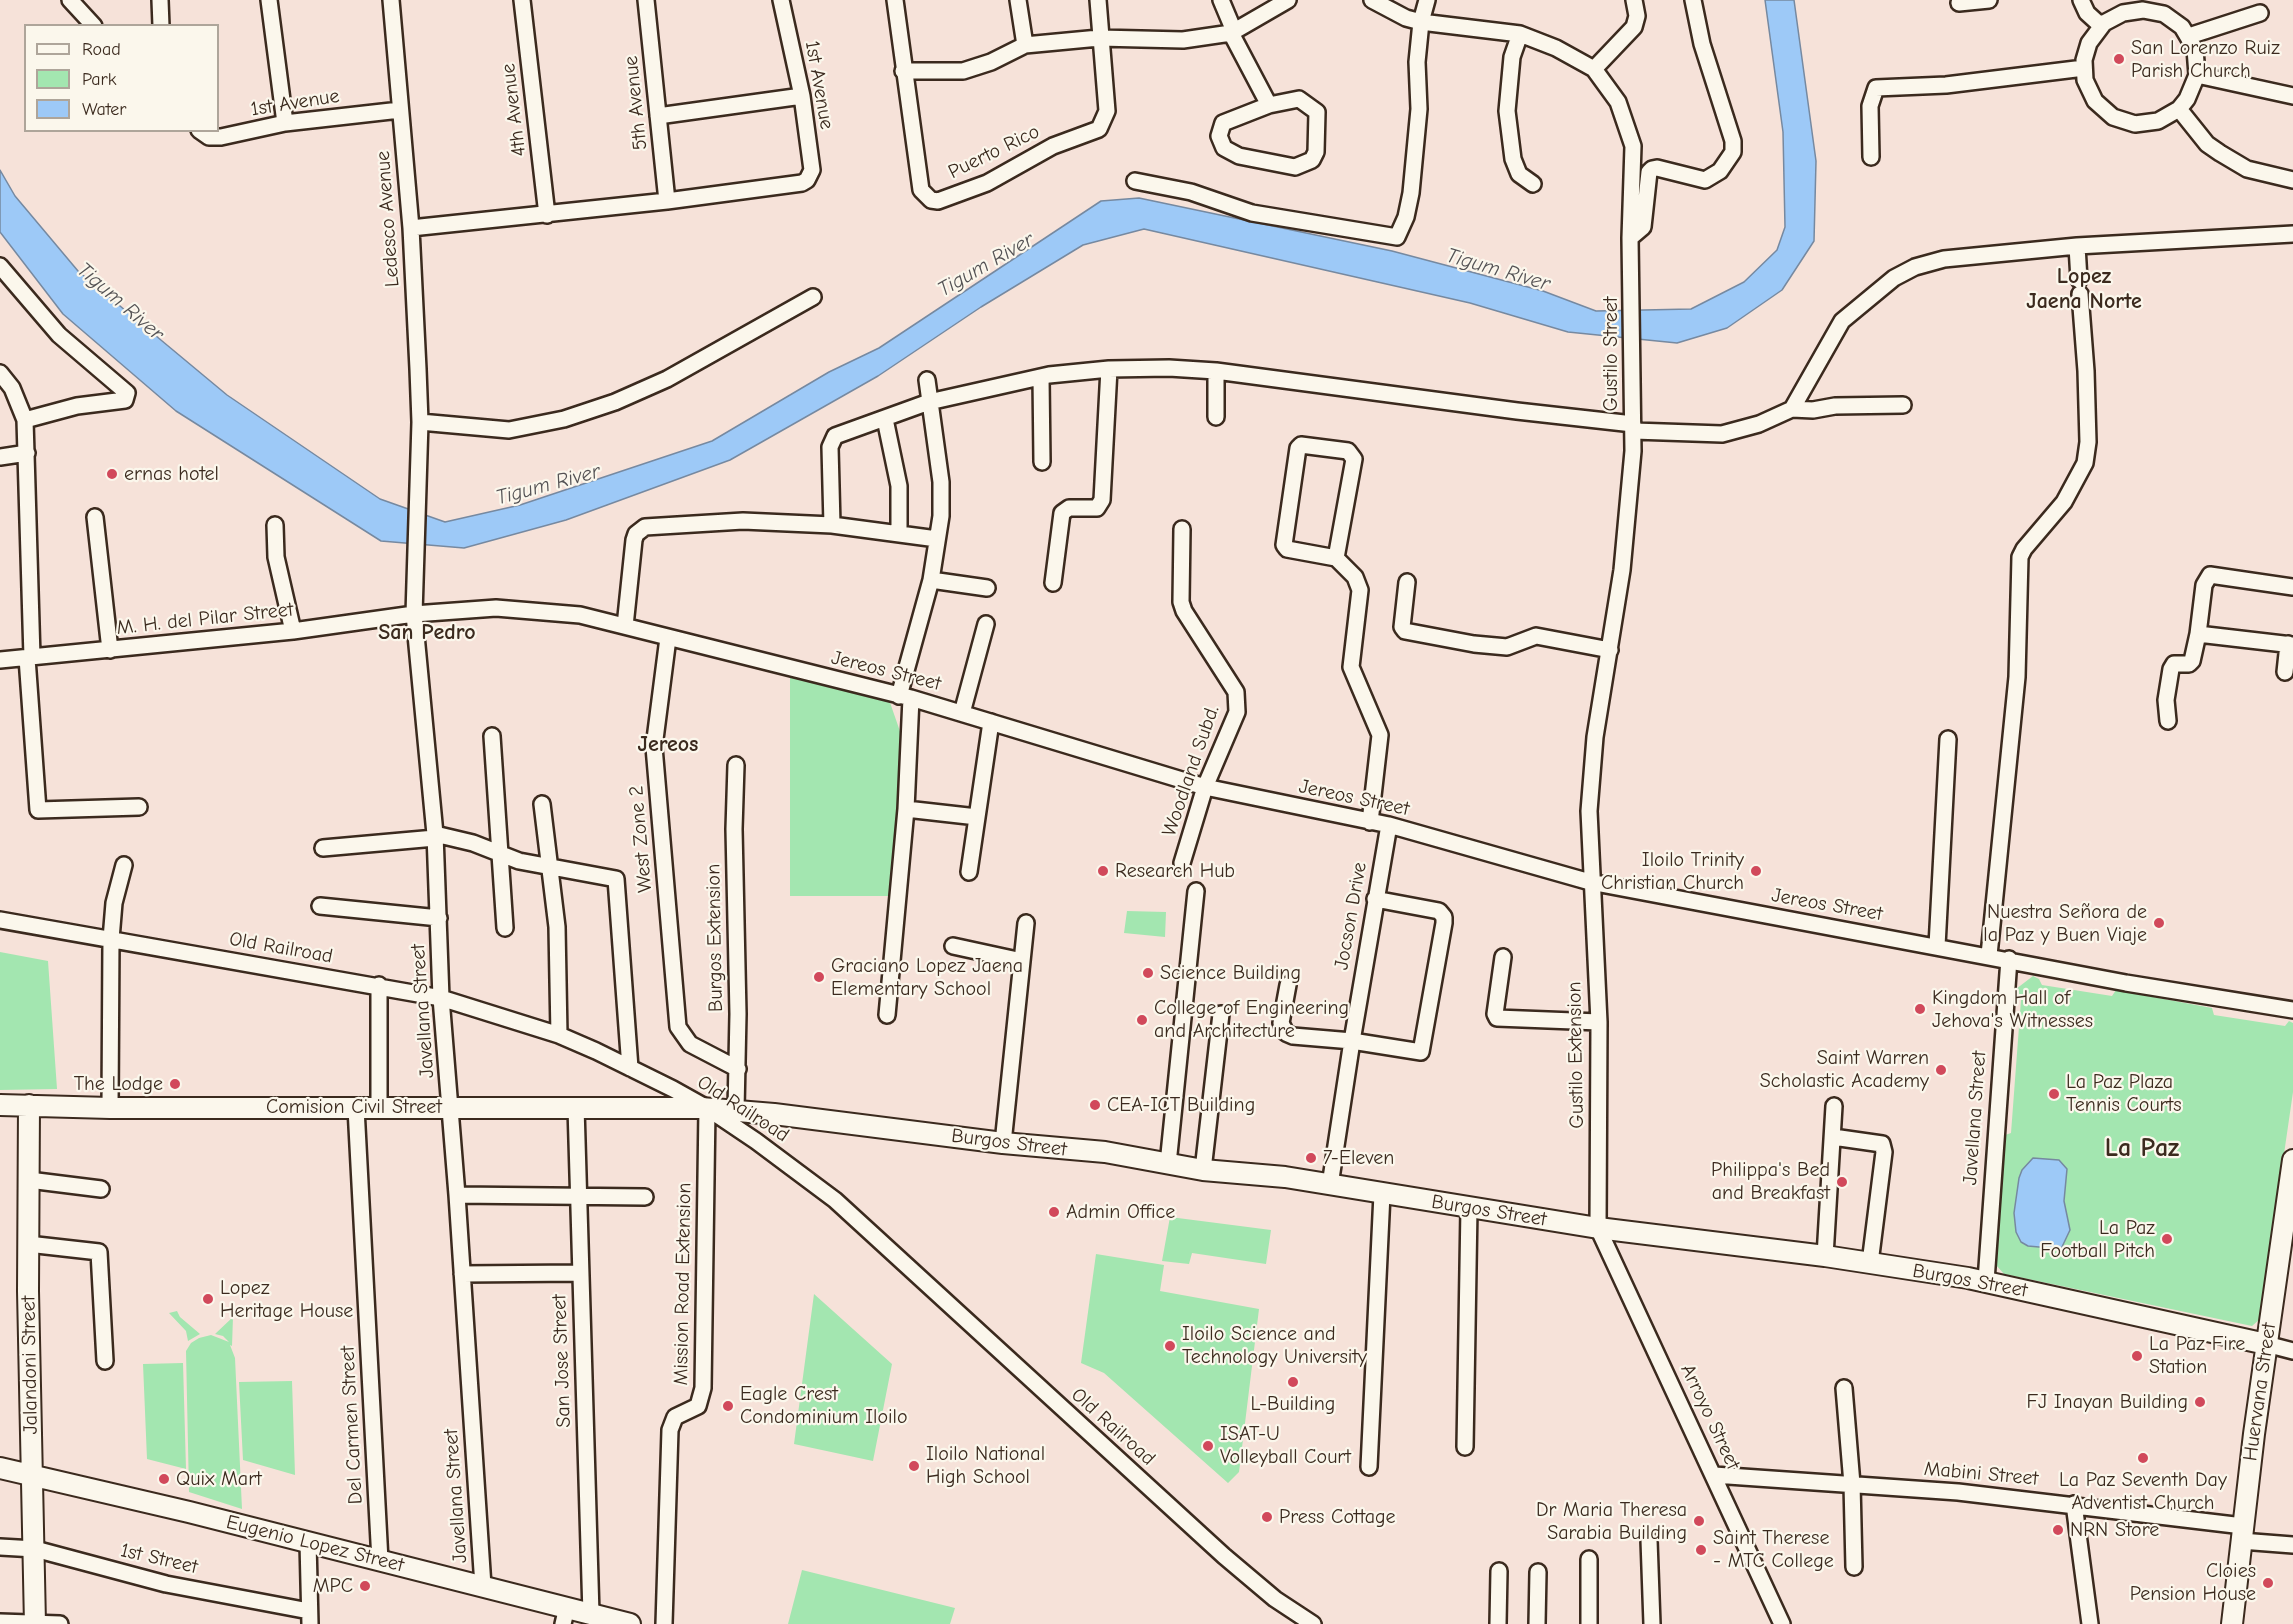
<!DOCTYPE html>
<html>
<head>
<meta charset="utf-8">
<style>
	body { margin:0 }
	#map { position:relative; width:2293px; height:1624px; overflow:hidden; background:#f6e2d9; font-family:"Comic Neue",sans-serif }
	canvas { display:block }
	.legend { position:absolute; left:24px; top:24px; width:195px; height:108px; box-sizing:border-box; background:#fbf7ec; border:2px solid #aea59a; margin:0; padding:8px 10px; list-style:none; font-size:18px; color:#3b2a1e }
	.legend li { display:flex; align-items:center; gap:12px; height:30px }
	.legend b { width:30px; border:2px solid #aea59a }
</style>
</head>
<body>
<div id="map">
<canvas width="2293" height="1624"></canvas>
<ul class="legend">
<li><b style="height:8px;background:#fbf7ec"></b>Road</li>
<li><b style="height:16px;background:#a3e6b0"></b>Park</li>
<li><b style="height:16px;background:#9dc9f7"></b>Water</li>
</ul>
</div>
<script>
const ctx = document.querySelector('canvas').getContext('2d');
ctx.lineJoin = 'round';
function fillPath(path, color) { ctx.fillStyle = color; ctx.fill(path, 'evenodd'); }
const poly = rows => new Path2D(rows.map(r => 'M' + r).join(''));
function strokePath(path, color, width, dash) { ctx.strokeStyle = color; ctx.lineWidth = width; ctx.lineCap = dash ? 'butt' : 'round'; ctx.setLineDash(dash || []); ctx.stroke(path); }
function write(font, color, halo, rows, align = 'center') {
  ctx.font = font + ' "Comic Neue",sans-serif'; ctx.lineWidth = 4.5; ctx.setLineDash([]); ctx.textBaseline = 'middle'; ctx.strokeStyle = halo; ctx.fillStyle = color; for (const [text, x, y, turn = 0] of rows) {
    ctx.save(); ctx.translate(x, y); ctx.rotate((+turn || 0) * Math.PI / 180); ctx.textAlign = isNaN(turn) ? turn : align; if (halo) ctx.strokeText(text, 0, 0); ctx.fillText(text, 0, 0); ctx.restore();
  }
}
const green = poly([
	[790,671,886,691,903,740,889,896,790,896],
	[1127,911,1166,912,1165,937,1124,933],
	[0,952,48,961,57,1089,0,1090],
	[2033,976,2039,979,2042,985,2112,996,2116,990,2212,1008,2214,1015,2285,1026,2289,1021,2293,1023,2293,1092,2260,1319,2252,1326,2004,1274,1996,1265,2005,1135,2011,1133,2021,1000,2016,996,2016,989],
	[1170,1217,1271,1230,1266,1264,1192,1253,1189,1264,1162,1261],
	[1096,1254,1164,1265,1160,1291,1259,1309,1239,1472,1228,1483,1104,1373,1081,1363],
	[814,1294,892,1364,873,1461,794,1444],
	[177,1311,180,1317,200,1334,188,1341,186,1331,169,1313],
	[233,1317,232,1346,230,1345,235,1358,242,1509,189,1492,186,1351,191,1343,199,1338,211,1335,229,1342,223,1336,215,1334],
	[183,1363,186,1469,147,1459,143,1364],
	[292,1381,295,1475,243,1460,239,1382],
	[802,1570,955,1608,950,1624,788,1624]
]);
const water = poly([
	[1765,0,1794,0,1816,161,1814,241,1782,290,1727,328,1677,343,1568,332,1470,303,1144,229,1083,245,981,307,878,376,730,460,566,520,464,548,381,541,176,411,63,314,0,232,0,170,15,196,78,271,227,395,380,499,445,522,520,505,712,441,829,372,879,348,1101,201,1139,198,1392,251,1543,291,1596,311,1691,309,1744,282,1777,250,1785,227,1783,132,1765,0],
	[2033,1158,2059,1160,2067,1169,2064,1201,2070,1230,2061,1249,2028,1246,2021,1242,2016,1232,2014,1213,2019,1178,2022,1170,2033,1158]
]);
const minor = poly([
	[70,0,94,26],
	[160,0,161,26],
	[269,0,285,123],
	[391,0,411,228,418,369,420,422,414,614,435,834,441,998,457,1195,483,1586],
	[522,0,547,215],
	[646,0,667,201],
	[895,0,921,190,931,200,938,201,987,183,1053,146,1099,129,1107,111,1098,0],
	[1018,0,1025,45],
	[1221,0,1234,31],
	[1372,0,1406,18,1421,22,1520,34,1556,48,1594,69,1618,102,1633,146,1630,238,1633,451,1622,570,1595,737,1589,811,1599,1022,1598,1228,1782,1624],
	[2081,0,2087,13,2098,23,2104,23,2123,13,2143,10,2164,14,2182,27,2195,49,2197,75,2187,99,2179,109,2158,121,2135,124,2113,117,2095,101,2085,80,2084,60,2089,43,2104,23],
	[1959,3,1989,0],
	[1231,33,1269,105,1299,99,1317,112,1316,152,1312,160,1295,167,1239,156,1224,148,1219,136,1223,123,1269,105],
	[1520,34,1512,57,1507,111,1513,159,1519,174,1533,184],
	[2189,36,2260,13],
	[1594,69,1634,27,1637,16,1634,0],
	[903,71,963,71,991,62,1025,45,1099,38,1183,40,1231,33,1288,0],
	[2197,75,2293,96],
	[2179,109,2207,144,2220,153,2247,169,2293,180],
	[658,116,802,96],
	[199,130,209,137,221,137,285,123,400,110],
	[1871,157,1870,106,1876,88,1946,85,2084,68],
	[1135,181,1191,192,1252,213,1397,237,1406,217,1411,193,1419,109,1417,62,1421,22,1427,0],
	[411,228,667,201,802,183,807,180,812,170,802,96,781,0],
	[1630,238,1643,227,1649,172,1652,169,1657,168,1705,180,1720,171,1733,152,1733,141,1702,44,1693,0],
	[2077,246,2079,280],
	[0,266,59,335,127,393,125,400,77,406,25,420],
	[1216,371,1216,417],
	[0,373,12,388,25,420,32,657],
	[1041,377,1042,462],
	[1792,409,1813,410,1835,406,1903,405],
	[885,419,899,486,899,534],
	[420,422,509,430,564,419,615,402,667,379,813,297],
	[1634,431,1722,434,1759,424,1792,409,1842,321,1894,278,1915,267,1944,259,2077,246,2293,234],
	[0,457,27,453],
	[95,517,110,650],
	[275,525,276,557,293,631],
	[832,525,830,447,835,436,929,402,1049,375,1109,369,1169,368,1216,371,1517,411,1633,424],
	[1336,558,1354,459,1348,451,1301,445,1298,448,1284,545,1287,549,1336,558,1355,577,1360,590,1351,667,1380,735,1370,822],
	[931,580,987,588],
	[1407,582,1402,627,1405,631,1474,644,1507,647,1536,636,1610,650],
	[1053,583,1062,513,1069,508,1097,508,1102,500,1109,369],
	[2293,587,2210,575,2204,585,2198,634,2293,645],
	[625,626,634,540,636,534,645,527,743,521,832,525,937,539],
	[668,638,654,747,678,1027,690,1044,738,1069],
	[27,658,38,810,139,807],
	[0,660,293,631,414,614,496,608,580,615,911,698,1205,787,1389,825,1590,882,2126,983,2293,1010],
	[2285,672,2288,644],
	[899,696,931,580,941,516,941,482,927,380],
	[962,713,986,624],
	[2168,721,2166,700,2171,669,2174,664,2189,664,2192,661,2198,634],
	[492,736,505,928],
	[542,804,557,927,559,1035],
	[906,809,977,817],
	[435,834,473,843,519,861,616,879,630,1068],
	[323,848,435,838],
	[1182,863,1205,787,1237,712,1236,692,1184,611,1181,602,1182,529],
	[969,872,991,722],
	[320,906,439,918],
	[0,920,441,998,559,1035,596,1051,673,1089,707,1108,756,1141,835,1200,1224,1556,1275,1599,1313,1624],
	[953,946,1022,961],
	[1937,946,1948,739],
	[1989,955,2017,677,2020,557,2024,549,2064,502,2085,463,2088,442,2086,371,2080,294],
	[1503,957,1495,1014,1497,1018,1599,1022],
	[1288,985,1281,1023,1286,1033,1293,1036,1352,1041,1389,825],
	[887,1015,906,809,911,698],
	[379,1107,379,985],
	[576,1107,591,1614],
	[110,1108,111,939,114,903,124,865],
	[356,1108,380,1561],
	[736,1110,738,1014,734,829,736,765],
	[1833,1137,1882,1144,1884,1152,1870,1263],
	[1003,1143,1026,923],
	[1168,1164,1196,891],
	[1203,1170,1221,1014],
	[29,1180,101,1189],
	[1330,1185,1352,1041,1421,1052,1444,923,1444,917,1439,911,1375,899],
	[457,1195,645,1197],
	[28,1244,99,1252,105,1361],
	[1825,1256,1834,1106],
	[462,1274,580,1273],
	[1986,1281,2009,959],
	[2266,1344,2293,1351],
	[1844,1388,1852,1484,1854,1567],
	[1465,1447,1469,1208],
	[1369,1467,1382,1194],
	[1714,1475,1958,1492,2243,1526],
	[2074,1504,2090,1624],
	[1649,1540,1652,1624],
	[2241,1541,2293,1545],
	[308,1542,310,1624],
	[0,1547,35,1549,166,1584,309,1611],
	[1589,1559,1589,1624],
	[0,1622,60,1624],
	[563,1624,567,1607],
	[664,1624,670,1430,675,1417,698,1406,703,1388,707,1108],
	[1498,1624,1499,1571],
	[1537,1624,1538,1572]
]);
const major = poly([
	[0,1105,110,1108,701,1108,774,1114,1003,1143,1105,1152,1203,1170,1285,1177,1598,1228,1825,1256,1968,1278,2266,1344],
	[29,1105,28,1291,35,1624],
	[0,1468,189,1512,630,1624],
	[2232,1624,2254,1434,2293,1160]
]);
const markers = [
	[2119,59,6,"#d1495b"],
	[112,474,6,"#d1495b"],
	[1103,871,6,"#d1495b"],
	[1756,871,6,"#d1495b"],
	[2159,923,6,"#d1495b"],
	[1148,973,6,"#d1495b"],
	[819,977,6,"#d1495b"],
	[1920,1009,6,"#d1495b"],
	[1142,1020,6,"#d1495b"],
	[1941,1070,6,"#d1495b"],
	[175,1084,6,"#d1495b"],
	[2054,1094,6,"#d1495b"],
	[1095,1105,6,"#d1495b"],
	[1311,1158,6,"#d1495b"],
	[1842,1182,6,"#d1495b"],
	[1054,1212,6,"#d1495b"],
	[2167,1239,6,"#d1495b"],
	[208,1299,6,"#d1495b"],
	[1170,1346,6,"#d1495b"],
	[2137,1356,6,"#d1495b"],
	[1293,1382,6,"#d1495b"],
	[2200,1402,6,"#d1495b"],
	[728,1406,6,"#d1495b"],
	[1208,1446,6,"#d1495b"],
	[2143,1458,6,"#d1495b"],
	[914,1466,6,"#d1495b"],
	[164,1479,6,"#d1495b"],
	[1267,1517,6,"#d1495b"],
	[1699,1521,6,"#d1495b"],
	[2058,1530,6,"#d1495b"],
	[1701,1550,6,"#d1495b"],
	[2268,1583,6,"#d1495b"],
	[365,1586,6,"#d1495b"]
];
const poiNames = [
	["San Lorenzo Ruiz",2131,48],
	["Parish Church",2131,71],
	["ernas hotel",124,474],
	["Iloilo Trinity",1744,860,"right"],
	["Christian Church",1744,883,"right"],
	["Research Hub",1115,871],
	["Nuestra Señora de",2147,912,"right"],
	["la Paz y Buen Viaje",2147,935,"right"],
	["Graciano Lopez Jaena",831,966],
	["Elementary School",831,989],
	["Science Building",1160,973],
	["Kingdom Hall of",1932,998],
	["Jehova's Witnesses",1932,1021],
	["College of Engineering",1154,1008],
	["and Architecture",1154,1031],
	["Saint Warren",1929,1058,"right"],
	["Scholastic Academy",1929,1081,"right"],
	["La Paz Plaza",2066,1082],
	["Tennis Courts",2066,1105],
	["The Lodge",163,1084,"right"],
	["CEA-ICT Building",1107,1105],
	["7-Eleven",1323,1158],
	["Philippa's Bed",1830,1170,"right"],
	["and Breakfast",1830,1193,"right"],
	["Admin Office",1066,1212],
	["La Paz",2155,1228,"right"],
	["Football Pitch",2155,1251,"right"],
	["Lopez",220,1288],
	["Heritage House",220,1311],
	["Iloilo Science and",1182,1334],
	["Technology University",1182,1357],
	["La Paz Fire",2149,1344],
	["Station",2149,1367],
	["Eagle Crest",740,1394],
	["Condominium Iloilo",740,1417],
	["FJ Inayan Building",2188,1402,"right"],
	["L-Building",1293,1404,"center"],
	["ISAT-U",1220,1434],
	["Volleyball Court",1220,1457],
	["Iloilo National",926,1454],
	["High School",926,1477],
	["Quix Mart",176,1479],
	["La Paz Seventh Day",2143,1480,"center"],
	["Adventist Church",2143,1503,"center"],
	["Dr Maria Theresa",1687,1510,"right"],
	["Sarabia Building",1687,1533,"right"],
	["Press Cottage",1279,1517],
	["NRN Store",2070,1530],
	["Saint Therese",1713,1538],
	["- MTC College",1713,1561],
	["Cloies",2256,1571,"right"],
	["Pension House",2256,1594,"right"],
	["MPC",353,1586,"right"]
];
const streetNames = [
	["1st Avenue",819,85,80],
	["1st Avenue",295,103,-9],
	["5th Avenue",636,103,-96],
	["4th Avenue",514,110,-97],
	["Puerto Rico",994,152,-26],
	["Ledesco Avenue",388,219,-94],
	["Gustilo Street",1611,354,-90],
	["M. H. del Pilar Street",205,619,-6],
	["Jereos Street",886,671,14],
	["Woodland Subd.",1191,771,-71],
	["Jereos Street",1354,798,12],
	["West Zone 2",641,839,-95],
	["Jereos Street",1827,905,10],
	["Jocson Drive",1351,916,-80],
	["Burgos Extension",715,938,-91],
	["Old Railroad",281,948,10],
	["Javellana Street",423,1011,-94],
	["Gustilo Extension",1576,1055,-91],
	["Comision Civil Street",354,1107],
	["Old Railroad",743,1109,33],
	["Javellana Street",1975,1118,-86],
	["Burgos Street",1009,1143,7],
	["Burgos Street",1489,1211,9],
	["Burgos Street",1970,1281,10],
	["Mission Road Extension",683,1284,-89],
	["San Jose Street",562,1361,-92],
	["Jalandoni Street",30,1365,-91],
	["Huervana Street",2260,1392,-82],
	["Arroyo Street",1710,1417,65],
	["Del Carmen Street",352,1425,-93],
	["Old Railroad",1113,1427,42],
	["Mabini Street",1981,1474,5],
	["Javellana Street",456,1496,-94],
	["Eugenio Lopez Street",315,1544,14],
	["1st Street",159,1559,13]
];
const waterNames = [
	["Tigum River",986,265,-30],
	["Tigum River",1498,270,16],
	["Tigum River",120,302,41],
	["Tigum River",548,485,-15]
];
const quarterNames = [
	["Lopez",2084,277],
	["Jaena Norte",2084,302],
	["San Pedro",427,633],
	["Jereos",668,745]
];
const districtNames = [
	["La Paz",2142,1149]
];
fillPath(green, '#a3e6b0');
fillPath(water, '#9dc9f7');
strokePath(water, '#7689a0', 1.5);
strokePath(minor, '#3b2a1e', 20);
strokePath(major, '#3b2a1e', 24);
strokePath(minor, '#fbf7ec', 15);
strokePath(major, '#fbf7ec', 20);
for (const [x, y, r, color] of markers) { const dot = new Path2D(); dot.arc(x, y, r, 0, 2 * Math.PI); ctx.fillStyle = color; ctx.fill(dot); strokePath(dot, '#fbf7ec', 2); }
write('20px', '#3b2a1e', '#fbf7ec', poiNames, 'left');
write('20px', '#3b2a1e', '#fbf7ec', streetNames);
write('italic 21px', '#545254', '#fbf7ec', waterNames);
write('bold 22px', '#3b2a1e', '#fbf7ec', quarterNames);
write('bold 26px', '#3b2a1e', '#fbf7ec', districtNames);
</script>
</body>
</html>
